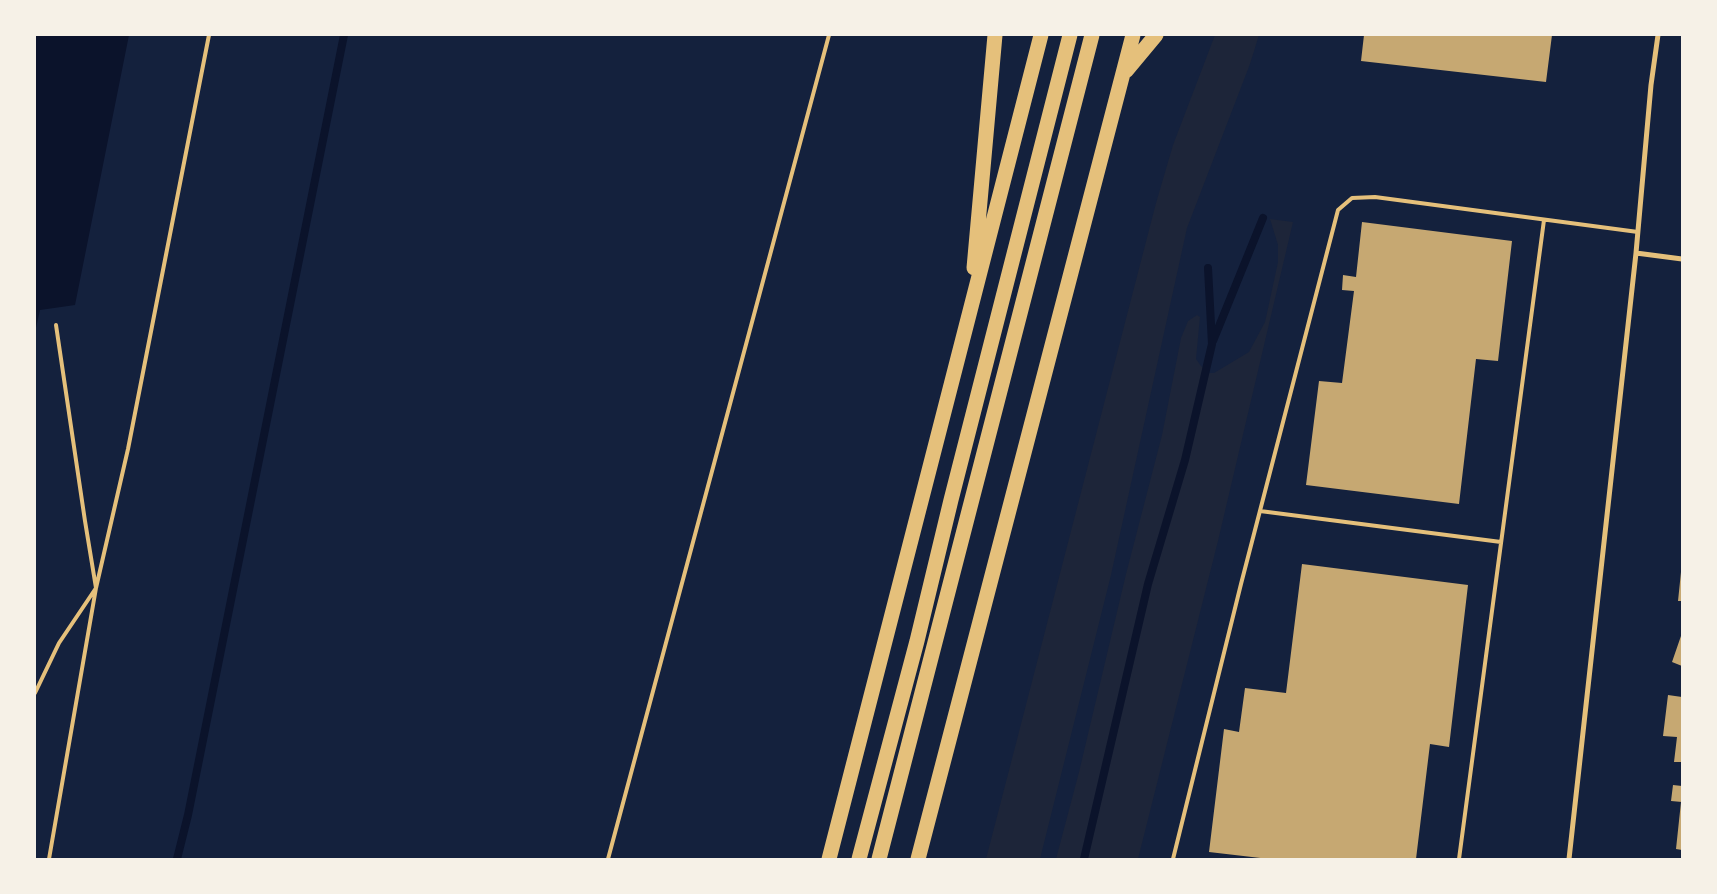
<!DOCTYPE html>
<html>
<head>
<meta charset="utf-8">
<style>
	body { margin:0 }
	#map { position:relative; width:1717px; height:894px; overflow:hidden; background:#14213d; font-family:"Open Sans",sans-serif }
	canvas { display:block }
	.frame { position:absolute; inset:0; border:36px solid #f6f1e7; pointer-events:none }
</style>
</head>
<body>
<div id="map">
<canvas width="1717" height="894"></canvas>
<div class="frame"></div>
</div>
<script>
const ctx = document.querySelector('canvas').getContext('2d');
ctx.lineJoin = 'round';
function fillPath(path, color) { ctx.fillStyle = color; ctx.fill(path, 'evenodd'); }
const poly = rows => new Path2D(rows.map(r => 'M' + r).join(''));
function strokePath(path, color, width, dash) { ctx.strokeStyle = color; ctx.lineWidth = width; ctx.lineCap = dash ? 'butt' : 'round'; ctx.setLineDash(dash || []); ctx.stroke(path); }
const green = poly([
	[1215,35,1259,35,1250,64,1187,228,1111,575,1040,859,986,859,1156,203,1173,145],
	[1270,219,1293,222,1218,541,1138,859,1056,859,1079,772,1126,574,1162,435,1181,338,1188,321,1197,315,1200,317,1196,359,1201,366,1209,373,1214,373,1249,352,1265,322,1278,262,1278,245]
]);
const water = poly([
	[35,35,129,35,75,305,40,310,35,332]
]);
const stream = poly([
	[1213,341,1263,218],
	[177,859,188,815,344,35],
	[1084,859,1148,584,1185,460,1212,344,1208,268]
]);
const building = poly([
	[1364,35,1552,35,1546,82,1361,61],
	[1362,222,1512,241,1498,361,1476,359,1459,504,1306,485,1319,381,1342,383,1354,291,1342,290,1343,275,1356,277],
	[1302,564,1468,585,1449,747,1430,744,1416,859,1269,859,1209,852,1224,729,1239,732,1245,688,1286,693],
	[1681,572,1682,572,1682,601,1678,601],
	[1682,633,1682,666,1672,662],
	[1668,695,1682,697,1682,762,1674,762,1677,737,1663,736],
	[1673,785,1682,786,1682,802,1671,801],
	[1681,802,1682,802,1682,850,1676,849]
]);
const service = poly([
	[1260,511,1501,542],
	[35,693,59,643,96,588,85,521,56,325],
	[49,859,96,588,128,449,209,35],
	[608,859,829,35],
	[1173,859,1241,584,1338,210,1352,198,1375,197,1638,232],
	[1459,859,1544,220]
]);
const minor = poly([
	[1636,253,1682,259],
	[1569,859,1636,253,1651,85,1658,35]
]);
const motorway = poly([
	[1126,71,1156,35],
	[974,268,995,35],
	[829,859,1041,35],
	[859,859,917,641,951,500,1070,35],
	[879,859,1092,35],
	[918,859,1133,35]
]);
fillPath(green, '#1d2539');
fillPath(water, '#0b132b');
strokePath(stream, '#0b132b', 8);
fillPath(building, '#c6a872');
strokePath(service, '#e5c07b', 4);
strokePath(minor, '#e5c07b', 5);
strokePath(motorway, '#e5c07b', 15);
</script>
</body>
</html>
